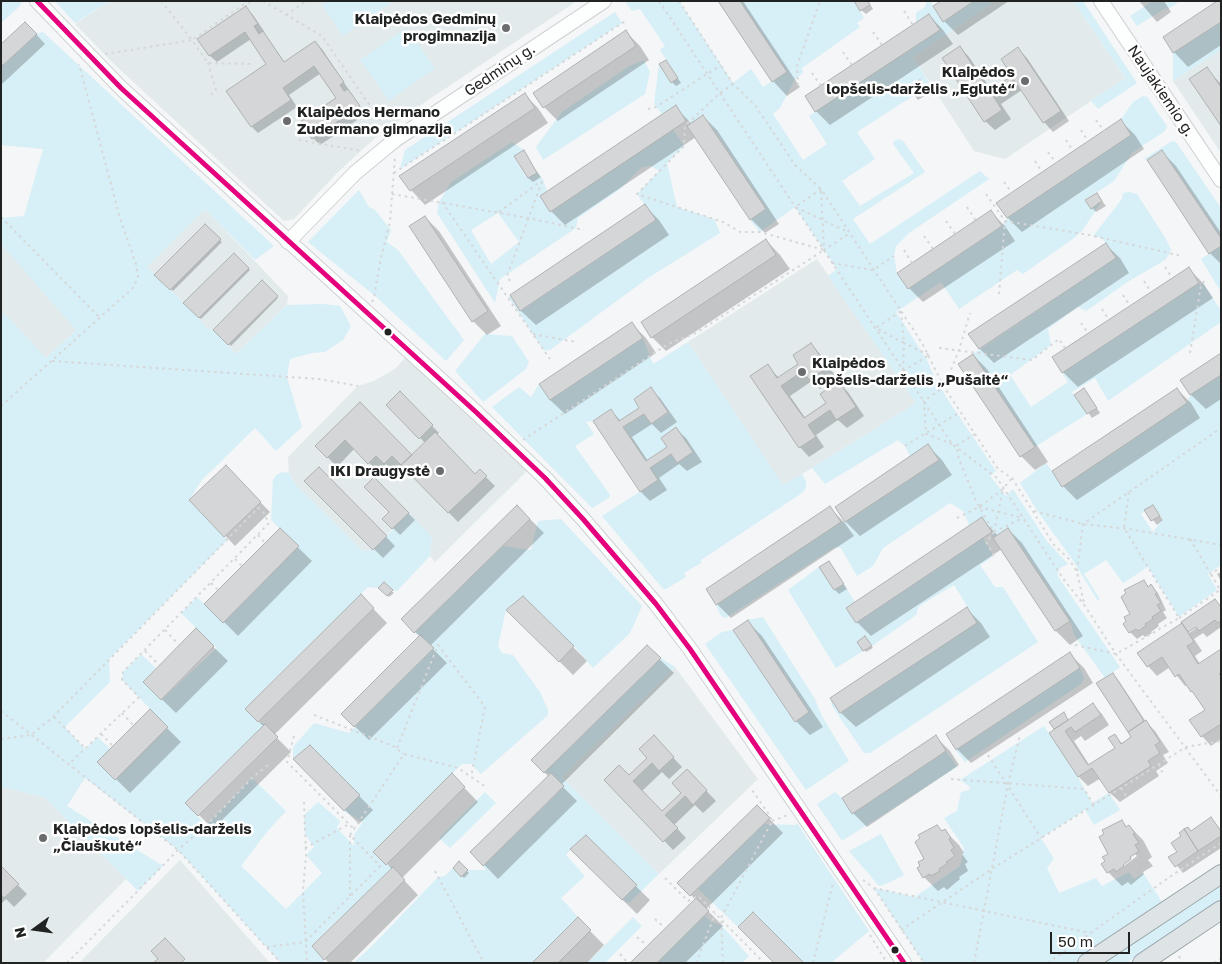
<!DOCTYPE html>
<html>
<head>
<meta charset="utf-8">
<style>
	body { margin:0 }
	#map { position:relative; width:1222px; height:964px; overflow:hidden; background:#f4f6f7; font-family:"Golos Text",sans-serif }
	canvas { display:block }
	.frame { position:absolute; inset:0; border:2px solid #212222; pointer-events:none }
	.north { position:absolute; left:10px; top:904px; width:50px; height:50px; -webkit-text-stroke:4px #fff; paint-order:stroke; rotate:256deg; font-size:14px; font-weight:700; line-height:20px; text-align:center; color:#212222 }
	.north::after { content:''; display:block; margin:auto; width:18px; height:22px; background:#212222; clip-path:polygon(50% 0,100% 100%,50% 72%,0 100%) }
	.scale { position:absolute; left:1050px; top:932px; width:80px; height:22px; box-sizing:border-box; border:2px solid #212222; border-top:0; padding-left:6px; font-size:15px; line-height:18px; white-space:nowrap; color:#212222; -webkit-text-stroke:4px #fff; paint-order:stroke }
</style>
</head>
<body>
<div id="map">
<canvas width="1222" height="964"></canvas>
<div class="frame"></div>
<div class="north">N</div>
<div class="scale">50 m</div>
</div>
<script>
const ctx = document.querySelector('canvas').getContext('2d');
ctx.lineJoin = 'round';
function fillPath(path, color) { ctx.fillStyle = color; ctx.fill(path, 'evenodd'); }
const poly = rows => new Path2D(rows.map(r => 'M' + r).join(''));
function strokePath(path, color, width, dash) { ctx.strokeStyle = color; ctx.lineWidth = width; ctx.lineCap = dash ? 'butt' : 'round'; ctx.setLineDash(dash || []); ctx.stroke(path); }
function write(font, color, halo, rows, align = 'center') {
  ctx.font = font + ' "Golos Text",sans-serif'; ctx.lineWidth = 5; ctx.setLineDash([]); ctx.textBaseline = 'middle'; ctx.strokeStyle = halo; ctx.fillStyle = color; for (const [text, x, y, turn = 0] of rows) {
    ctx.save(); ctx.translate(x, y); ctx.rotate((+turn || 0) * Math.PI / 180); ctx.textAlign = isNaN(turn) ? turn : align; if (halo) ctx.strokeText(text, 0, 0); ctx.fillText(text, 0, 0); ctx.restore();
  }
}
const built = poly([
	[110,1,577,1,422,104,375,138,338,172,294,219,284,221,115,65,75,24],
	[995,1,1073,1,1125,78,1005,159,974,151,913,57],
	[1221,50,1221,153,1173,81],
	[203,211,207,211,288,296,287,305,236,354,213,330,205,327,199,318,147,267],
	[1,244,77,329,1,400],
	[817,259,916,403,783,486,688,342],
	[406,357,528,470,435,562,430,556,432,537,392,529,373,550,363,551,296,485,289,473,288,457,358,386,374,381,395,369],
	[675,667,758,779,659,874,562,777],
	[1,787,44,797,126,879,43,963,22,963,21,961,19,963,1,963],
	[180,860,270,963,79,963]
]);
const green = poly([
	[1,1,22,2,19,7,1,23],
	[55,1,110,1,75,23],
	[327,1,394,1,343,36,322,5],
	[627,1,679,1,733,83,751,69,763,87,786,72,740,1,854,1,864,18,857,23,860,27,802,68,803,73,795,79,780,108,773,114,803,160,827,144,809,116,939,29,929,14,916,22,916,13,925,7,927,1,930,1,943,22,974,1,995,1,913,57,930,84,926,89,920,80,907,87,913,96,857,132,875,159,842,181,860,206,914,173,893,144,894,141,899,139,904,142,925,172,853,219,870,244,980,171,989,179,909,233,896,246,894,256,897,273,908,289,1002,226,1007,218,1131,135,1121,119,1133,102,1143,96,1147,97,1167,126,1165,131,1132,153,1114,181,1085,200,1091,209,1102,201,1082,231,1074,238,1023,274,1017,270,959,309,941,282,896,312,927,360,932,372,946,397,996,471,990,476,1006,496,1013,489,1046,540,1068,564,1060,568,1057,575,1120,667,1105,678,1074,635,1070,621,1008,528,993,538,992,532,982,517,969,525,963,511,950,503,883,548,873,566,857,576,841,548,835,547,726,618,721,616,716,605,841,522,845,522,939,460,910,456,905,446,898,440,825,484,812,468,916,403,828,276,837,269,795,207,760,232,750,220,766,209,704,115,687,126,691,120,686,121,676,105,662,114,654,104,659,64,671,83,678,78,660,50,665,46,640,9,632,11,626,3],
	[1073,1,1083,1,1137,83,1098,109,1091,101,1125,78],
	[1153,1,1180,1,1167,10,1166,8,1137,26,1130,16],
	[615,12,622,23,400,169,405,150],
	[1221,22,1221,50,1173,81,1173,53],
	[406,28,435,68,389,101,360,60],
	[43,32,274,246,255,260,207,211,203,211,147,267,199,318,205,327,213,330,236,354,287,305,323,304,340,306,351,326,343,340,325,352,312,353,290,359,287,377,302,427,276,451,255,428,202,480,189,500,224,537,228,539,109,659,110,682,65,727,85,749,98,737,110,749,115,780,168,727,122,680,123,672,141,654,156,668,143,682,161,700,217,648,181,613,197,597,223,622,298,547,271,520,273,480,276,475,282,472,289,473,296,485,363,551,373,550,409,513,432,537,430,556,397,591,393,590,384,582,378,588,368,587,245,709,258,722,265,724,185,803,206,825,252,778,286,811,266,833,241,866,286,909,322,873,306,855,314,847,305,834,304,815,318,802,340,821,337,828,354,846,354,835,363,822,344,811,360,795,310,745,293,759,293,747,314,723,349,733,434,648,420,635,414,633,503,546,531,550,538,521,561,519,642,606,630,633,593,668,574,646,523,596,506,610,498,646,502,653,513,655,540,692,548,710,548,715,481,774,471,764,462,764,373,852,386,865,393,867,312,946,324,960,322,963,281,963,178,850,85,778,67,806,163,866,138,891,44,797,1,787,1,313,9,318,46,358,76,330,1,244,1,218,24,216,43,149,1,145,1,67,37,34],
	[644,60,650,72,645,94,543,160,536,147,562,112,629,66],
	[673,129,684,146,667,163,677,207,714,219,720,233,648,278,550,350,544,351,509,298,510,295,521,311,656,220,637,194,659,171,651,166,642,167,620,189,578,218,576,228,500,279,495,303,437,213,439,202,451,182,512,142,524,150,514,157,527,178,537,173,543,179,547,191,540,196,550,212],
	[498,213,519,242,491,264,471,230],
	[1172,141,1176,142,1221,208,1221,238,1162,150,1147,160,1144,159],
	[359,190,369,207,375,210,391,230,387,242,398,250,464,340,446,361,374,295,308,242],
	[1129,192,1137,194,1166,239,1171,250,1170,253,1165,260,1129,281,1086,311,1078,307,1048,329,1051,345,1010,375,1031,407,1068,382,1062,373,1199,283,1201,285,1203,283,1221,311,1221,322,1108,401,1095,378,1072,392,1087,414,1035,447,973,354,1116,258,1102,238,1093,236,1122,199,1123,193],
	[1221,246,1221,292,1201,259],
	[485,334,512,336,529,362,526,369,483,402,455,371],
	[643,338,653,364,688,342,783,485,802,474,806,481,806,488,802,493,701,560,701,563,684,573,686,577,666,589,663,589,602,516,658,480,650,468,671,454,677,463,693,452,676,427,661,438,667,447,646,461,623,427,644,414,651,424,669,413,651,387,634,399,639,408,619,421,611,409,593,421,586,422,594,434,575,446,610,495,609,498,592,508,492,407,519,387,531,397,539,384,550,400],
	[1221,375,1221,565,1208,574,1217,590,1179,617,1148,567,1123,583,1106,560,1084,574,1100,599,1098,601,1072,559,1038,512,1020,483,1046,463,1063,486,1187,403,1190,395],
	[1153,505,1163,519,1153,532,1141,514],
	[983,538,994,556,980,565,995,587,1003,587,1038,642,870,753,864,753,832,706,830,698,841,713,977,622,954,585,919,606,916,615,872,646,865,636,857,642,863,651,836,668,788,590,819,567,834,590,844,584,855,602,846,608,856,623],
	[763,617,815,699,822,716,849,761,806,790,705,644,722,632,733,630,795,722,809,712,748,620],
	[661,658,675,667,562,777,659,874,629,903,622,900,637,885,586,835,579,843,577,842,566,855,585,876,561,898,578,917,532,963,353,963,372,946,438,877,445,876,453,868,461,877,468,870,486,870,483,866,564,787,551,773,544,773],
	[1080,668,1084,678,1081,684,965,762,956,750],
	[1044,726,1078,777,1092,803,1109,793,1120,810,1094,825,1085,810,1041,838,1054,859,1047,868,1059,893,1096,878,1102,886,1129,872,1134,879,1143,873,1162,902,1075,963,924,963,874,888,915,897,960,866,964,848,944,818,957,811,961,792,970,790,969,786,960,780],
	[946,751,957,767,842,841,817,804,835,792,842,798,852,813],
	[485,792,496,803,450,848,439,838],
	[797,823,869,931,831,963,803,963,754,912,738,927,698,889,763,824,795,825],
	[881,834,904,875,886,884,879,886,849,851],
	[1221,885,1221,900,1126,963,1103,963],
	[705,916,711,922,721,925,749,956,742,963,657,963],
	[633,917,642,926,605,963,587,963]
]);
const shadow = poly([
	[719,1,743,1,800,87,787,96,773,81],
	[868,1,873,9,866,14,861,10],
	[943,1,1009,1,958,35,944,21],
	[1139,1,1164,1,1171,12,1157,22],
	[1221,1,1221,45,1188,67,1174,52,1164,38],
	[246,8,253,15,264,31,262,32,269,40,285,63,315,42,322,49,349,90,348,91,366,114,320,145,313,138,338,99,321,73,289,95,297,107,258,133,252,127,268,64,251,39,217,62,210,56],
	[929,15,943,30,953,44,830,125,816,111],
	[626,32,640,46,649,60,558,121,544,107],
	[35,33,45,44,1,85,1,45],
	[960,47,969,57,992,91,1014,76,1018,49,1027,58,1069,121,1053,132,1044,122,1022,90,1001,104,1011,119,995,130,985,121],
	[666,61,681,83,676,86,672,82],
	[1207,69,1221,84,1221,124],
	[920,81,929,93,918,100,914,95],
	[524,94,538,108,548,123,425,205,411,190,401,176],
	[675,107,692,124,703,116,717,130,779,224,765,233,751,219,696,137,565,225,551,211],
	[1121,121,1135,135,1144,149,1022,232,1008,218,998,203],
	[523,152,541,177,533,182,528,178],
	[1162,152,1176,166,1221,233,1221,264,1210,253],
	[1097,194,1106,206,1096,212,1092,208],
	[645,206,659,220,669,235,536,325,521,311,511,296],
	[991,212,1005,226,1015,241,923,302,909,288],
	[425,217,439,231,501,326,487,335,473,321],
	[205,225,222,242,173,291,156,275],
	[766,240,780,255,790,269,666,351,652,337,643,323],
	[1105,244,1120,258,1129,273,994,363,980,349,970,334],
	[234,254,250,270,201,319,185,303],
	[1189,269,1203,283,1213,298,1078,387,1063,372,1054,358],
	[262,282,278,298,231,346,215,330],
	[632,324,646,338,656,353,565,414,550,400,541,385],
	[811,344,820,354,836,377,820,389,812,381,790,396,806,419,827,404,839,383,848,392,864,416,847,428,838,420,816,435,824,447,809,457,800,447,752,376,768,366,779,378,800,364],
	[973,355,987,369,1048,462,1035,470,1021,456],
	[1221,355,1221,399,1206,409,1191,395,1182,380],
	[651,389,660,398,677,422,661,433,652,424,632,437,648,461,668,448,676,429,686,438,702,462,687,471,679,464,659,478,667,490,650,501,641,492,594,422,611,411,621,421,641,408],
	[1177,389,1191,403,1200,418,1077,500,1063,486],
	[400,393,439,433,436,435,475,475,480,471,495,486,458,522,402,465,394,473,386,464,378,472,355,448,337,467,317,446,360,404,412,457,425,443,388,405],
	[1088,394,1100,413,1092,418,1076,395],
	[928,446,942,460,952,475,860,536,846,522,837,507],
	[226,467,270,512,235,546,191,500],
	[319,469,395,546,383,558,306,481],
	[374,479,415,520,400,535,384,519,391,512],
	[517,506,544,533,430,646,447,663,369,740,342,714,420,637,403,619],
	[1153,506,1163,520,1157,525,1146,511],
	[830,508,844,522,854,536,731,618,717,604],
	[982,519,998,536,1008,529,1022,543,1083,636,1070,645,1056,631,1002,549,871,636,857,622],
	[280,530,312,561,238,636,206,604],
	[829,563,847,589,839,594,835,590],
	[1221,572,1221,581,1217,574],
	[1143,582,1158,593,1166,610,1163,612,1167,618,1158,624,1159,626,1151,632,1152,633,1145,637,1143,635,1137,639,1130,632,1131,614],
	[384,584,394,593,389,597,380,588],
	[361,596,387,623,274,735,291,752,213,829,187,803,264,727,246,709],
	[523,597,587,661,573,675,508,610],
	[1215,601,1221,606,1221,627,1207,637,1203,633,1194,639,1202,651,1195,656,1200,664,1221,651,1221,739,1211,746,1202,736,1207,710,1188,684,1185,686,1170,667,1157,676,1148,666,1139,653],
	[1201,622,1202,624,1189,633,1188,631],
	[967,609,981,623,990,637,856,727,841,713,832,698],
	[748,622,762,636,823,727,810,735,796,721],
	[196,630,228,661,176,713,144,682],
	[867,640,873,648,866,652,859,642],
	[647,647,674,673,561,785,577,801,498,879,472,852,549,777,532,760],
	[1070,654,1084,668,1093,683,971,763,957,749],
	[1113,674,1119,681,1146,722,1155,731,1169,752,1163,755,1168,763,1156,771,1159,776,1120,802,1110,793,1101,778,1088,786,1079,777,1050,733,1056,730,1055,729,1064,714,1069,721,1093,705,1102,714,1109,725,1085,741,1081,736,1074,741,1090,766,1116,748,1114,736,1123,744,1133,737,1098,684],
	[150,711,181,742,130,793,99,762],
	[654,737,682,767,669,779,662,772,642,791,662,813,696,780,716,801,703,813,695,805,674,825,686,838,673,850,606,780,629,777,649,758],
	[936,737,950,751,959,765,867,827,853,813],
	[310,746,373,810,359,824,294,759],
	[452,775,478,802,402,878,418,895,350,963,329,963,313,946,392,869,375,852],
	[757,806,783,833,706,909,723,926,685,963,632,963,696,900,679,883],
	[1211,819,1221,830,1221,848,1183,873,1170,857,1178,852,1192,832],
	[1121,822,1127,827,1129,826,1143,840,1152,857,1148,860,1153,866,1143,872,1144,874,1131,885,1128,882,1122,886,1108,872,1106,862],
	[1135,854,1137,856,1120,869,1120,866],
	[945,831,959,845,964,853,962,854,968,862,965,864,968,871,959,877,960,879,947,890,944,887,938,891,924,877,925,859],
	[586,837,650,900,637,914,571,849],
	[459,863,469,873,464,878,454,868],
	[1,868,27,894,14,907,6,899,1,904],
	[578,919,604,945,587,963,533,963]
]);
const building = poly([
	[718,1,740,1,787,72,772,82,718,1],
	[854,1,868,1,870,5,860,11,854,1],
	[941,1,974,1,943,22,933,6,941,1],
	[1217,1,1221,1,1221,22,1173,53,1163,37,1217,1],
	[246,6,258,24,254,26,259,34,263,31,284,62,315,41,344,82,340,85,344,91,348,89,360,106,312,139,300,122,336,98,314,66,283,88,291,100,251,127,226,91,266,64,245,32,209,56,197,39,246,6],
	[929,14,940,30,815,112,805,96,929,14],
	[25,22,37,34,1,67,1,44,25,22],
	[626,30,636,46,543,108,533,93,626,30],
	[960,46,989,91,1012,76,1001,59,1018,47,1061,111,1043,123,1014,80,992,94,1002,110,984,122,942,58,960,46],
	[666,60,678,78,671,83,659,64,666,60],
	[1207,67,1221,87,1221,126,1189,79,1207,67],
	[920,80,926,89,913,96,907,87,920,80],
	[525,93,535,108,410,191,399,176,525,93],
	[676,105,686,121,550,212,540,196,676,105],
	[703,115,766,209,750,220,687,126,703,115],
	[1121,119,1131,135,1007,218,996,203,1121,119],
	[524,150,537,173,528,178,514,156,524,150],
	[1162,150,1221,238,1221,246,1209,254,1147,160,1162,150],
	[1097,193,1102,201,1091,209,1085,200,1097,193],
	[645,204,656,220,520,311,510,295,645,204],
	[991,210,1002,226,908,289,897,273,991,210],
	[425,216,488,311,472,322,409,226,425,216],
	[205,224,221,239,170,290,154,275,205,224],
	[766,239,776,255,651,338,641,322,766,239],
	[1106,243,1116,258,979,349,968,334,1106,243],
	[234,253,249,268,199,318,183,303,234,253],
	[1189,267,1199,283,1062,373,1052,357,1189,267],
	[262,280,278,296,228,345,213,330,262,280],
	[632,322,643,338,550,400,539,384,632,322],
	[811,343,828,367,809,380,803,371,781,386,804,418,826,403,820,394,839,381,856,407,836,420,830,410,808,425,816,437,799,448,750,376,768,364,777,378,798,364,793,355,811,343],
	[1221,353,1221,375,1190,395,1180,380,1221,353],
	[973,354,1035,447,1020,457,958,364,973,354],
	[651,387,668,412,651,424,644,414,623,427,646,461,667,447,661,438,676,427,693,452,677,463,671,454,650,468,658,480,640,492,593,421,611,409,619,421,639,408,634,399,651,387],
	[1084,388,1097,408,1087,414,1074,395,1084,388],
	[1177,388,1187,403,1062,487,1052,471,1177,388],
	[400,391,433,425,419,439,386,405,400,391],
	[360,402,412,455,401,465,392,456,384,464,376,456,368,464,345,440,327,458,315,446,360,402],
	[435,432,475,474,480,469,487,476,448,513,401,465,435,432],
	[928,444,939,460,845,522,835,507,928,444],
	[226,465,261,502,224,537,189,500,226,465],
	[319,467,387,536,373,550,304,481,319,467],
	[374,477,409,513,392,529,382,519,389,512,364,487,374,477],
	[517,505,530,519,414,633,401,619,517,505],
	[1153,505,1160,516,1151,521,1144,510,1153,505],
	[830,506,841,522,716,605,706,589,830,506],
	[982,517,992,532,856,623,846,608,982,517],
	[280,528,299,546,223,623,204,604,280,528],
	[1008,528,1070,621,1055,631,993,538,1008,528],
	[829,561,844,584,834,590,819,567,829,561],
	[1144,580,1148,587,1151,584,1157,593,1155,594,1161,603,1157,605,1161,611,1152,617,1153,619,1145,624,1146,626,1138,631,1136,629,1129,633,1123,624,1126,621,1124,617,1130,614,1121,597,1126,593,1124,590,1144,580],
	[384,582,393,590,387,596,378,588,384,582],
	[361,594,374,608,258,722,245,709,361,594],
	[523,596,574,646,559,662,506,610,523,596],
	[1215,599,1221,607,1221,621,1218,623,1215,620,1199,631,1196,627,1188,632,1181,622,1215,599],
	[967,607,977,623,840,713,830,698,967,607],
	[748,620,809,712,795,722,733,630,748,620],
	[1182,623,1194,642,1187,646,1198,664,1221,649,1221,673,1219,674,1221,676,1221,724,1201,737,1189,720,1205,710,1192,691,1191,692,1179,674,1175,677,1162,657,1147,667,1137,653,1182,623],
	[196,628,214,646,161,700,143,682,196,628],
	[420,635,434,648,354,727,341,714,420,635],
	[865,636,872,646,863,651,857,642,865,636],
	[647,645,661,658,544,773,531,760,647,645],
	[1070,652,1080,668,956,750,946,734,1070,652],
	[1113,673,1144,721,1128,732,1096,683,1113,673],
	[1093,703,1101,715,1075,732,1071,727,1065,731,1088,765,1115,748,1108,738,1115,734,1121,744,1131,737,1128,732,1146,720,1160,742,1155,745,1160,753,1148,761,1151,766,1109,793,1092,768,1078,777,1049,733,1093,703],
	[150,709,168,727,115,780,97,762,150,709],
	[1064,712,1068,720,1054,729,1049,722,1064,712],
	[265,724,278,737,198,816,185,803,265,724],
	[654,735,674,757,659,771,652,763,633,781,662,811,681,793,672,783,687,769,707,790,693,805,685,796,665,815,678,828,663,842,604,780,619,765,629,775,647,758,639,749,654,735],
	[936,735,946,751,852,814,842,798,936,735],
	[310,745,360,795,344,811,293,759,310,745],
	[452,773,465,787,386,865,373,852,452,773],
	[551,773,564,786,483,866,470,852,551,773],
	[757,805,770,818,690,896,677,883,757,805],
	[1211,817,1221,831,1221,836,1198,851,1184,829,1188,827,1191,831,1211,817],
	[1122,820,1126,827,1129,825,1135,833,1133,834,1139,843,1135,845,1139,851,1130,857,1131,859,1123,865,1124,866,1116,872,1114,869,1107,873,1101,864,1105,861,1102,857,1108,854,1099,837,1104,834,1102,830,1122,820],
	[937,825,942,831,945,829,951,838,949,839,954,848,951,850,955,856,946,862,947,864,939,869,940,871,931,876,930,874,923,878,917,868,920,866,918,862,924,859,915,842,920,838,918,835,937,825],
	[1184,829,1198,851,1175,867,1168,857,1177,852,1171,843,1181,836,1179,833,1184,829],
	[586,835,637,885,622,900,570,849,586,835],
	[459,861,468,870,461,877,453,868,459,861],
	[1,866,19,884,4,898,1,895,1,866],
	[393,867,405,880,324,960,312,946,393,867],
	[696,898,709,911,657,963,630,963,696,898],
	[753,912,803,962,803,963,774,963,738,927,753,912],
	[578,917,591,930,558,963,532,963,578,917],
	[165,938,185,959,181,963,153,963,158,959,151,951,165,938]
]);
const path = poly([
	[161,1,192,40,243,5,253,1],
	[263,1,322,36,388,132],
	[659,1,952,444,997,478,1064,580,1085,606,1116,654,1221,796],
	[679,1,733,84,755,105,795,165,821,189,922,343,944,387,998,469,1012,478,1054,545,1069,559,1077,572,1084,603],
	[904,11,913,25],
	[286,15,306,1],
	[873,32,882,45],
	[843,52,852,65],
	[105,54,192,40,208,63,251,64],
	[208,63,216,90,211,95],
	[812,73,821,86],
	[798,86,797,66,820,1],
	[648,109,656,107,721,65],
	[1096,120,1104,131],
	[1081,130,1088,141],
	[299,140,362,151],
	[1066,140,1073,151],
	[1048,152,1056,163],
	[1035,161,1042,172],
	[394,173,627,20],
	[1004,182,1012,193],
	[821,189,795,207,848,232],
	[821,191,824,250,850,233],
	[392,194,528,218,584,230],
	[986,194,1005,221,1089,235,1182,256],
	[442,202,550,359],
	[967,207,976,221],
	[499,212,541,181],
	[1,217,99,317],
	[946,221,955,234],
	[924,236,933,249],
	[904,250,912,263],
	[832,263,873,270,894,256],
	[1165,267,1172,278],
	[510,281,507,276,543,179],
	[1144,281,1151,292],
	[999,294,1005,221],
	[1123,295,1130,306],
	[372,302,374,298,380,262,390,222,395,157],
	[1102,309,1109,320],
	[901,311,904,343,876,328,901,311],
	[1081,323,1088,333],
	[533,334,576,342],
	[939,348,1032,360,1059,339,1065,348],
	[1190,353,1201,285,1206,279],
	[52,361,319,379,358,386],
	[903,370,904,343,929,355],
	[903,371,929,355],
	[1,406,134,287,138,276,136,264,120,218,79,64],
	[975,434,956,446,959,459,976,501,994,532,986,542,994,556],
	[523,440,668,344,696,333,824,250,760,232,740,232,723,222,637,194,684,146,685,126,719,94,733,84],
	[952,444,926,434,924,401,944,387,959,350,970,313],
	[905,446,960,412],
	[979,507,1023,518],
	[1034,511,1083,524,1129,529,1221,545],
	[957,518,979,507,1003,489,1011,479],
	[994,532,1003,489],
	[994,532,1023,518],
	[258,535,265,543],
	[1190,539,1211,574,1221,567],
	[235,559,242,566],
	[1077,571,1083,524,1221,428],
	[211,583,218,590],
	[1179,618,1220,590,1211,574],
	[165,630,179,645],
	[1075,645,1116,654,1179,618,1124,528,1129,491],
	[145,651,159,665],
	[1,711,178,850,281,963],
	[122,713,134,726],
	[314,715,393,746,404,754],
	[54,717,86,749],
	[101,734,113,746],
	[294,736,287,762,354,829],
	[1,739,31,735,53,717,258,508,263,512,269,523,123,672,122,680,139,697,69,764],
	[397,748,438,645,485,707,471,777],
	[988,755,1041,838],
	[1159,764,1163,774],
	[951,779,1084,789,1094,805],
	[1121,788,1128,799],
	[304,802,306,855,303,891,307,963],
	[772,821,788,815],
	[305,848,349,824],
	[435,871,484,963],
	[665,878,688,901,698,896,764,963],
	[863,880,874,888,1090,933],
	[874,888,924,963],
	[350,896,350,835],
	[655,919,665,928],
	[901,930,992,869,1186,747,1221,741],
	[870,935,887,963],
	[637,937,647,946],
	[267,947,305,942,380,866,350,835,404,754,458,768,486,787],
	[620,954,628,963],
	[1179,956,1182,963],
	[67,963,178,850,213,819,252,778,268,765],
	[696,963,715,914],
	[723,963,721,918,772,821,770,816,752,790],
	[813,963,833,883],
	[974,963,1008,784,1020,735],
	[1048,963,1174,874,1221,843],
	[1214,963,1221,958]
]);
const tertiary = poly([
	[37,1,121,88,477,413,545,478,583,519,656,604,690,649,904,963],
	[1101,1,1221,180],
	[288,242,355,173,395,140,604,1]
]);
const primary = poly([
	[1087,963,1221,874],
	[1142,963,1221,910]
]);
const bus1 = poly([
	[37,1,121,88,477,413,545,478,583,519,656,604,690,649,904,963]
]);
const markers = [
	[506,28,5,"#6b6c6d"],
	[1025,81,5,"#6b6c6d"],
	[287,121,5,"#6b6c6d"],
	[388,332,4.5,"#212222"],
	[802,372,5,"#6b6c6d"],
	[440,471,5,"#6b6c6d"],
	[43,838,5,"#6b6c6d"],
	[895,950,4.5,"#212222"]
];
const poiNames = [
	["Klaipėdos Gedminų",496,19],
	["progimnazija",496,36],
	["Klaipėdos",1015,72],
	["lopšelis-darželis „Eglutė“",1015,89],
	["Klaipėdos Hermano",297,112,"left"],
	["Zudermano gimnazija",297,129,"left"],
	["Klaipėdos",812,363,"left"],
	["lopšelis-darželis „Pušaitė“",812,380,"left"],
	["IKI Draugystė",430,471],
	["Klaipėdos lopšelis-darželis",53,829,"left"],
	["„Čiauškutė“",53,846,"left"]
];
const streetNames = [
	["Gedminų g.",500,70,-34],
	["Naujakiemio g.",1161,91,56]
];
fillPath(built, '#e2eaec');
fillPath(green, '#d7eff7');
fillPath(shadow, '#0003');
fillPath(building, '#d5d6d7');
strokePath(building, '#b0b2b2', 1);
strokePath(tertiary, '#ced0d1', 16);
strokePath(primary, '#98a4a7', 20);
strokePath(path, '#d6d7d8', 2, [2.5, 4]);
strokePath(tertiary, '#fdfefe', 14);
strokePath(primary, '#dee4e6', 18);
strokePath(bus1, '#e5007d', 5);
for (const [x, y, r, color] of markers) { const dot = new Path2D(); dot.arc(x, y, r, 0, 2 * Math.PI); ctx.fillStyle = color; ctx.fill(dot); strokePath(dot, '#fff', 2); }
write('bold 15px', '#212222', '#fff', poiNames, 'right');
write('15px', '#212222', '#fff', streetNames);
</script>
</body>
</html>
